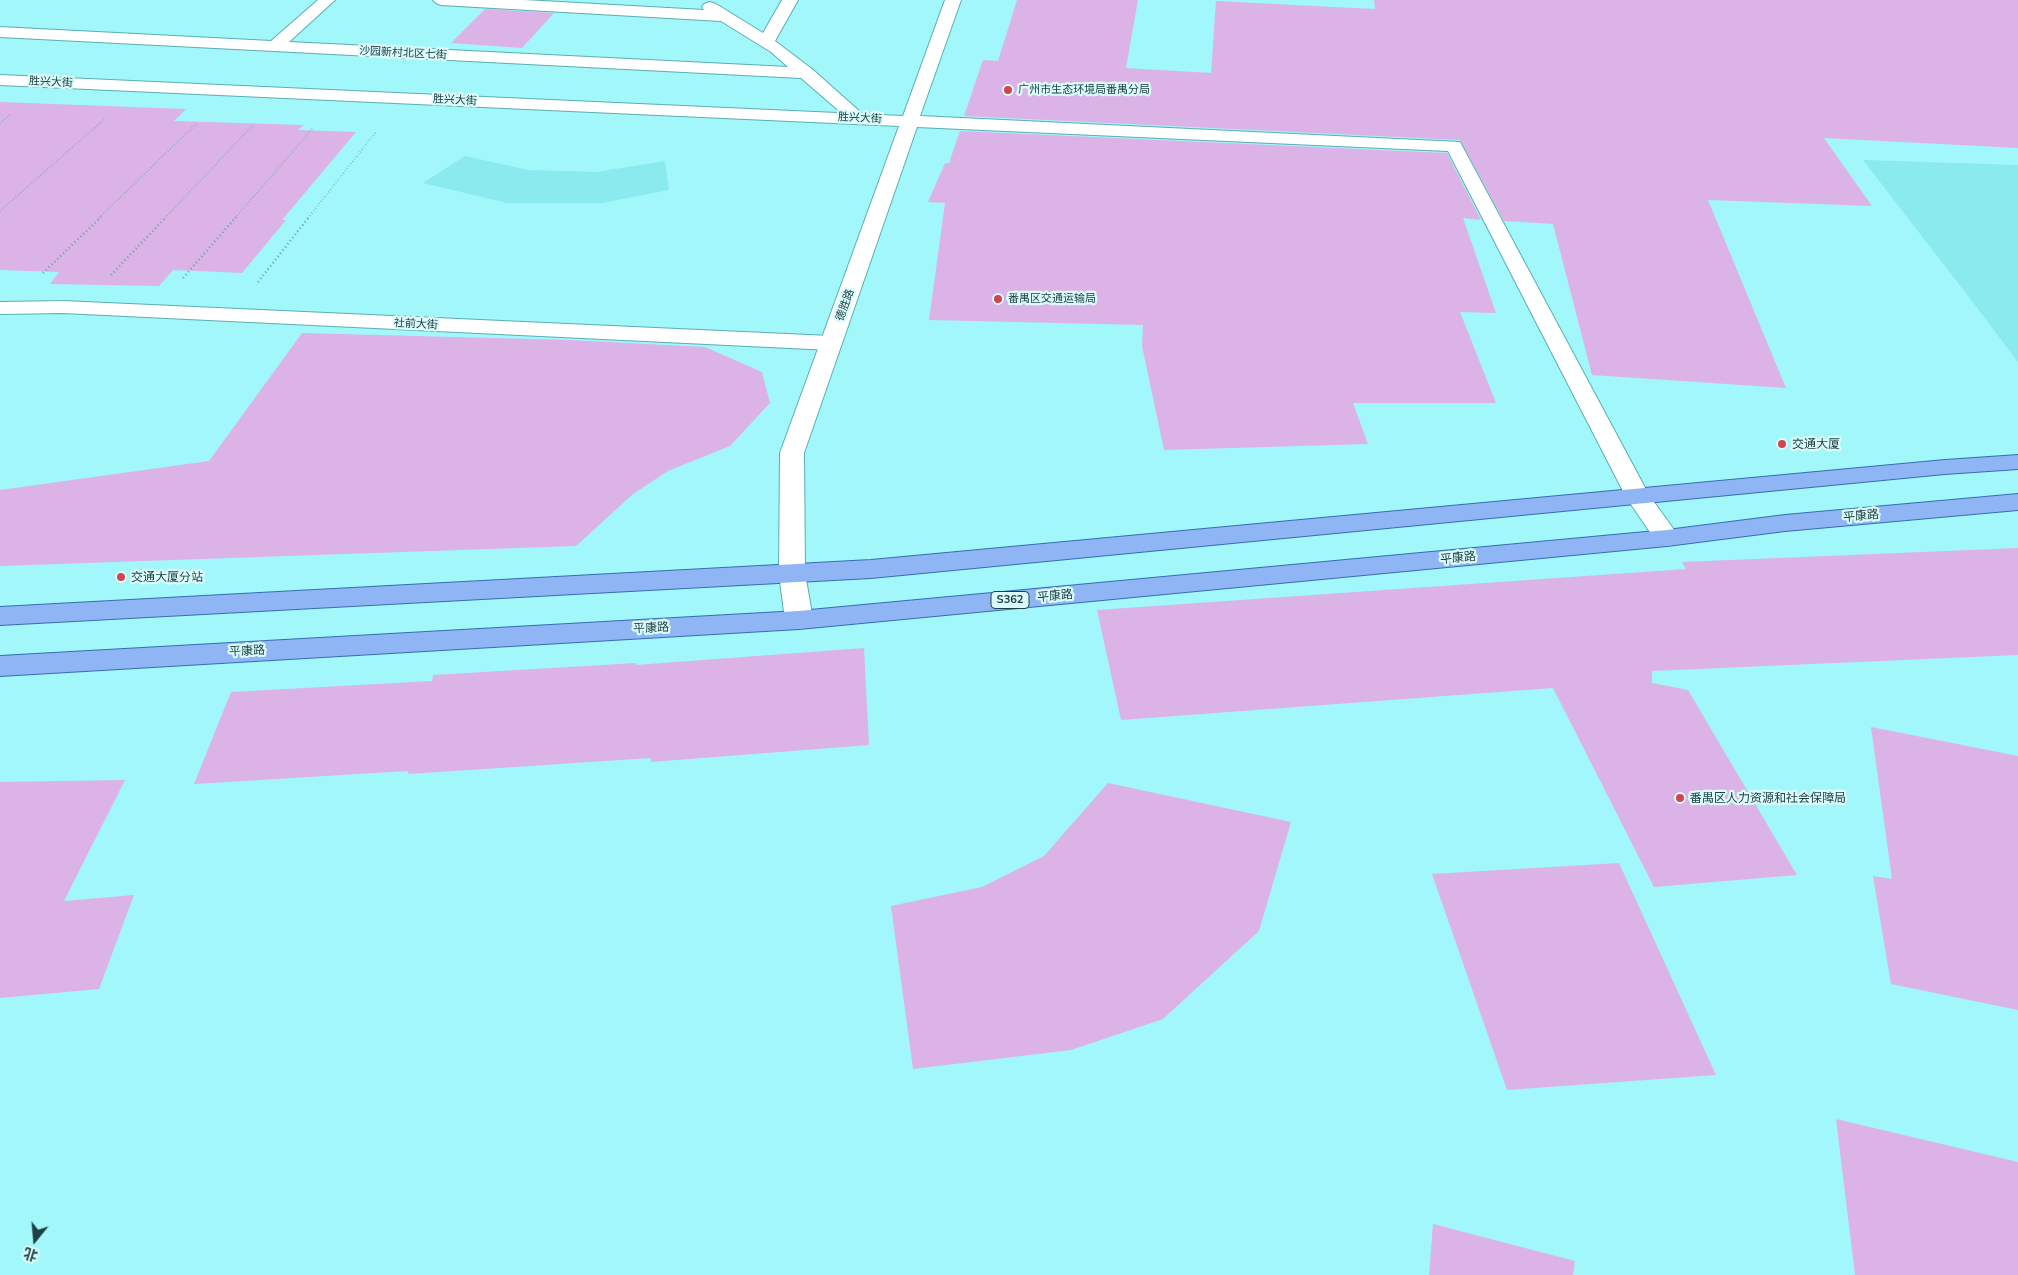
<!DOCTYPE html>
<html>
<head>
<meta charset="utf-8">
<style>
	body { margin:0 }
	#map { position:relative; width:2018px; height:1275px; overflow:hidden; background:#a2f7fb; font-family:Mulish,"Noto Sans SC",sans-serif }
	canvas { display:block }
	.north { position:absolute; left:10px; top:1215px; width:50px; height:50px; -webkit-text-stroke:4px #dbfbfc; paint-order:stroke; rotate:197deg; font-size:14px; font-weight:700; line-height:20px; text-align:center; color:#1e4143 }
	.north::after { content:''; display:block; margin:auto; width:18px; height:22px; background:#1e4143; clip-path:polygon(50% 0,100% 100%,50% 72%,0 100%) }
</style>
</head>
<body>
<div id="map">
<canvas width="2018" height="1275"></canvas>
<div class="north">北</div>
</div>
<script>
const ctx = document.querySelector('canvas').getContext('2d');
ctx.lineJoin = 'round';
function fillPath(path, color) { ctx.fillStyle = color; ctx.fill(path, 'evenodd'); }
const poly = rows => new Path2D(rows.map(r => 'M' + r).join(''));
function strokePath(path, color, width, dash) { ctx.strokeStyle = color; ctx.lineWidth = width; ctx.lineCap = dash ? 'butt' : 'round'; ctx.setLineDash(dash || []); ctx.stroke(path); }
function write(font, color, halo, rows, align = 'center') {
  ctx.font = font + ' Mulish,"Noto Sans SC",sans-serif'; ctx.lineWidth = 4.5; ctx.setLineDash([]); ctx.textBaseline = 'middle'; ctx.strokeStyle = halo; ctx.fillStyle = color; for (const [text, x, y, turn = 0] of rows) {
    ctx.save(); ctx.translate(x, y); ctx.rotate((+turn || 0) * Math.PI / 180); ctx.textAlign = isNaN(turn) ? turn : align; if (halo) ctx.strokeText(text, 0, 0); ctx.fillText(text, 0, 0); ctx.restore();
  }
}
const built = poly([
	[465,156,528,170,596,172,665,161,669,190,602,203,507,203,423,183],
	[1863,160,2018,165,2018,362,1975,305]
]);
const building = poly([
	[1017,0,1138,0,1126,68,1211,73,1216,1,1375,9,1374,0,2018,0,2018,148,1824,138,1872,206,1708,200,1786,388,1592,375,1553,224,1504,221,1460,140,964,116,983,60,998,61],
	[485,9,554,13,522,48,451,43],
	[0,102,186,109,174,121,304,125,298,130,356,132,282,220,286,220,242,273,173,270,159,286,50,284,59,272,0,270],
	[960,131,1447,153,1481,220,1463,218,1496,313,1460,312,1496,403,1353,403,1368,444,1164,450,1142,346,1143,325,929,320,945,203,928,202,945,163,949,163],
	[302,333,570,340,705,347,762,372,770,403,730,446,668,471,633,494,576,546,0,566,0,490,209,461],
	[2018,548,2018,655,1652,671,1652,683,1688,690,1797,875,1654,887,1553,688,1121,720,1097,610,1686,569,1682,562],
	[864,648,869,745,651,762,651,758,408,774,408,771,194,784,231,692,432,681,433,675,636,663,636,665],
	[1871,727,2018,756,2018,1010,1891,984,1873,876,1892,879],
	[125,780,64,901,134,895,99,989,0,998,0,782],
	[1108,783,1291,822,1259,931,1163,1019,1071,1050,913,1069,891,906,982,887,1044,856],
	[1619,863,1716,1075,1507,1090,1432,874],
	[1836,1119,2018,1162,2018,1275,1855,1275],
	[1433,1224,1575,1261,1573,1275,1429,1275]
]);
const pathFar1 = poly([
	[0,123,11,114],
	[0,211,106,118],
	[99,218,198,122],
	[165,218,253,125],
	[235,218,313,128],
	[308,218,376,132]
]);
const path = poly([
	[43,273,101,217],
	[111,275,166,217],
	[183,278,236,217],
	[258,282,309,217]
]);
const street = poly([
	[318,0,335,0,289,42,788,67,771,52,721,21,441,5,436,3,433,0,524,0,704,10,702,7,704,4,710,2,716,4,763,33,782,0,798,0,775,41,812,69,867,118,864,122,858,123,852,122,801,78,0,37,0,27,271,41,318,0],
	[63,301,831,336,839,338,842,343,839,348,831,350,63,313,0,314,0,302,63,301]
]);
const secondary = poly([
	[945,0,961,0,920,116,1460,142,1649,495,1680,538,1676,544,1667,546,1658,544,1626,497,1448,151,917,127,804,453,805,573,813,620,809,627,799,629,789,627,785,620,779,573,780,453,899,126,0,85,0,75,903,116,945,0]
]);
const primary = poly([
	[2018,455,2018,469,1945,474,871,578,0,625,0,607,871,560,1945,460,2018,455],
	[2018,494,2018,510,1785,531,1667,546,799,629,0,676,0,656,799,611,1667,530,1785,515,2018,494]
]);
const markers = [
	[1008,90,5,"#d44350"],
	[998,299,5,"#d44350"],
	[1782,444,5,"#d44350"],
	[121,577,5,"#d44350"],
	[1680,798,5,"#d44350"]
];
const farStreetnames = [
	["沙园新村北区七街",403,53,3],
	["胜兴大街",51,82,3],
	["胜兴大街",455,100,3],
	["胜兴大街",860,118,3],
	["德胜路",845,305,-70],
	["社前大街",416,324,3]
];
const farPoinames = [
	["广州市生态环境局番禺分局",1018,90],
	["番禺区交通运输局",1008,299]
];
const shields = [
	[1010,600,38]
];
const shieldNames = [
	["S362",1010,600]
];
const poiNames = [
	["交通大厦",1792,444],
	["交通大厦分站",131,577],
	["番禺区人力资源和社会保障局",1690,798]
];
const streetNames = [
	["平康路",1861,516,-5],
	["平康路",1458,558,-5],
	["平康路",1055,596,-5],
	["平康路",651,628,-3],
	["平康路",247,651,-3]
];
fillPath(built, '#8aeaee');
fillPath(building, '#dcb3e6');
strokePath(street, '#5aaeb3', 2);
strokePath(secondary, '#5aaeb3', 2);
strokePath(primary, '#376db2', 2);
strokePath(pathFar1, '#65a3a7', 2, [0.5, 2.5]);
strokePath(path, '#65a3a7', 2.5, [1, 3]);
fillPath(street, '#fff');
fillPath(secondary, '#fff');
fillPath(primary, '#8fb5f4');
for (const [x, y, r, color] of markers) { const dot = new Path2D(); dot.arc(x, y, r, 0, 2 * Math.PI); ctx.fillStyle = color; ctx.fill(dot); strokePath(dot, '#dbfbfc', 2); }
write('11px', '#1e4143', '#dbfbfc', farStreetnames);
write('11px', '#1e4143', '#dbfbfc', farPoinames, 'left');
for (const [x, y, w] of shields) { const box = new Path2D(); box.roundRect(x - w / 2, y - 8.5, w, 17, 4); ctx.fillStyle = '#dbfbfc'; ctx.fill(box); strokePath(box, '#1e4143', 1); }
write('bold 11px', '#1e4143', null, shieldNames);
write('12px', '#1e4143', '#dbfbfc', poiNames, 'left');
write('12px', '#1e4143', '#dbfbfc', streetNames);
</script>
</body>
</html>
